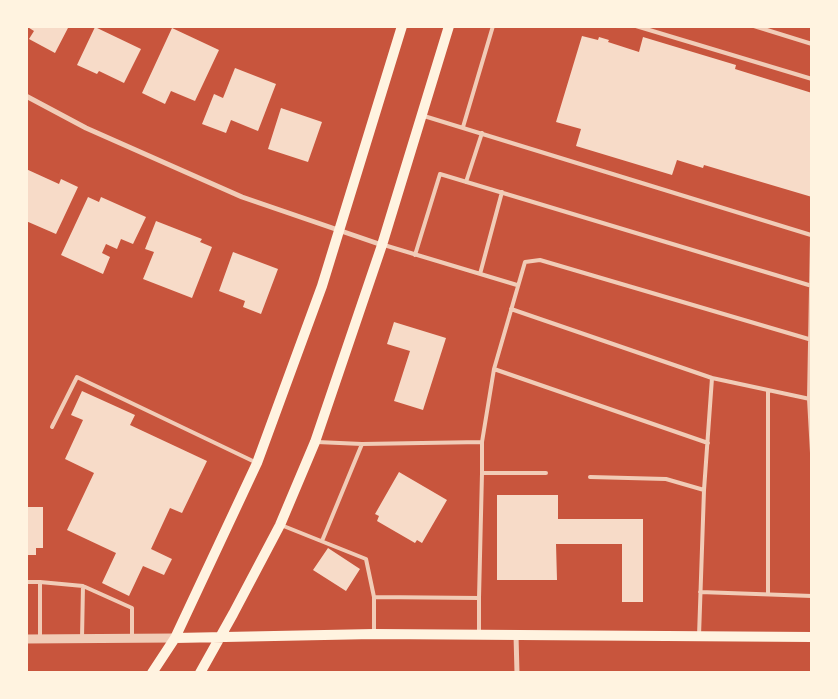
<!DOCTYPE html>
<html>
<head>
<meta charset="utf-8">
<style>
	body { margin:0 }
	#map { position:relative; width:838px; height:699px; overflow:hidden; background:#c8553d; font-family:Lato,sans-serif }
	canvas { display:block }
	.frame { position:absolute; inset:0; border:28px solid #fff3e0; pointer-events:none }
</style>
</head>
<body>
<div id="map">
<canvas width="838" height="699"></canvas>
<div class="frame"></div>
</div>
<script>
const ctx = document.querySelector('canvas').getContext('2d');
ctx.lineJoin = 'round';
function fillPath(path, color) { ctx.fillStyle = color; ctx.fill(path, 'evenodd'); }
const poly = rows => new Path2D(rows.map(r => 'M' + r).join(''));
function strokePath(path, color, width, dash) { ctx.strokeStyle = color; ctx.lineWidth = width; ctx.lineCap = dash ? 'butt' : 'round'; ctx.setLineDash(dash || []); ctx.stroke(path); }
const building = poly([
	[26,26,69,26,55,53,29,39,34,31],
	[95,27,141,49,124,83,99,71,97,74,77,65],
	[172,28,219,50,195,101,171,91,165,104,142,93],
	[582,36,598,40,599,37,609,40,608,42,639,52,643,37,736,65,735,69,812,93,812,197,704,165,703,168,677,160,672,175,576,146,581,129,556,122],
	[235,68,276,84,258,131,231,120,226,133,202,124,214,94,223,98],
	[281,108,322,122,308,162,268,149],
	[26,169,59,184,61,179,78,187,56,234,26,221],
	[88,197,99,202,101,197,146,217,133,244,121,239,117,249,106,244,102,253,110,257,103,274,61,255],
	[156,221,202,239,200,242,212,247,192,298,143,279,154,252,145,249],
	[233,252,278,269,261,314,243,307,245,301,219,291],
	[394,322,446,338,423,410,394,401,410,351,387,344],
	[82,391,135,415,130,425,207,461,182,513,170,508,151,549,172,559,164,575,143,566,129,596,102,583,116,553,67,530,94,473,65,459,83,420,71,415],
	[399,472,447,500,422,543,417,540,415,543,377,521,379,516,375,514],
	[497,495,558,495,558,519,643,519,643,602,622,602,622,544,556,544,557,580,497,580],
	[26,507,43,507,43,548,36,548,36,555,26,555],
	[328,548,360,569,346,591,313,570]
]);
const service = poly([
	[636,26,812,79],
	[754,26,812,44],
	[424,116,811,235],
	[463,127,493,26],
	[466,182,482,133],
	[812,235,809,399,812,453],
	[384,245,517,285],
	[415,255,440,174,812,286],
	[480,274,502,192],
	[511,309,712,378],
	[494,369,708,443],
	[768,390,768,594],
	[52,427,77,377,257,463],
	[317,442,362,444,482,442],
	[482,473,482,442,494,369,525,262,540,260,812,340],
	[590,477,666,479,704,490,699,636],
	[704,490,712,378,810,399],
	[281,525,366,559,374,597],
	[322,541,362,444],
	[26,582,40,582,40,639],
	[40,582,83,586,132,608,132,638],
	[700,592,812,596],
	[479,598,479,633],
	[374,634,374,597,479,598,482,473,546,473],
	[82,638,83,586]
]);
const minor = poly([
	[26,96,86,128,242,197,382,245],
	[516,635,517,673]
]);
const tertiary = poly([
	[26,639,175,638]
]);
const secondary = poly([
	[175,638,374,634,812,637],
	[152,673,175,638,257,463,322,286,402,26],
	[200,673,233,614,280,525,315,442,382,245,449,26]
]);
fillPath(building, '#f7dbc8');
strokePath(service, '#f1ccb7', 4);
strokePath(minor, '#f1ccb7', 5);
strokePath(tertiary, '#f1ccb7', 9);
strokePath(secondary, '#fff3e0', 10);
</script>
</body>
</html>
